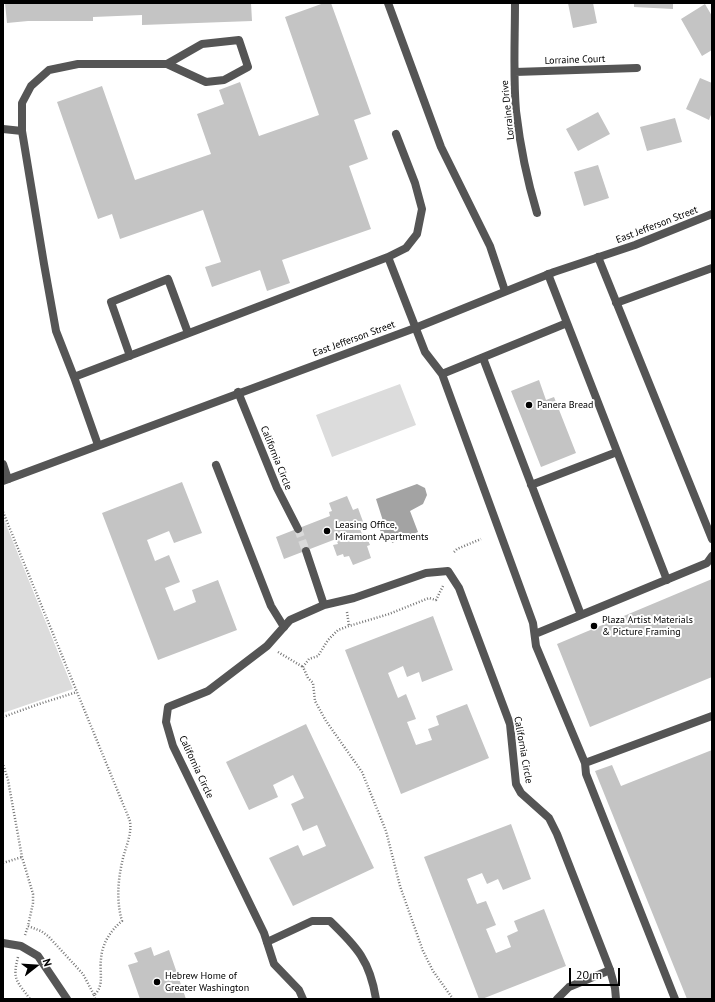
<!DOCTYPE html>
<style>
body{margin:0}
#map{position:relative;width:715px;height:1002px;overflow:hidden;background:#fff;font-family:"PT Sans",sans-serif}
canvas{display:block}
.frame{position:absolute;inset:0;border:4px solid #000;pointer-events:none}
.north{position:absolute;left:16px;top:946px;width:40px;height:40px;-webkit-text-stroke:3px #fff;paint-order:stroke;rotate:73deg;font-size:11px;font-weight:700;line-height:16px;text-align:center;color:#000}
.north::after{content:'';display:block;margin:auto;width:14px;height:18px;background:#000;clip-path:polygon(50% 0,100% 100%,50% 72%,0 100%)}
.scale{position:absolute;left:569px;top:968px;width:51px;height:18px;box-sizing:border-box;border:2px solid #000;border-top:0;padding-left:5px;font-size:12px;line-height:14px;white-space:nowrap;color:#000;-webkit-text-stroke:3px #fff;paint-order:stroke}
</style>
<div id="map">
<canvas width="715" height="1002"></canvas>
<div class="frame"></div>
<div class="north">N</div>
<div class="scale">20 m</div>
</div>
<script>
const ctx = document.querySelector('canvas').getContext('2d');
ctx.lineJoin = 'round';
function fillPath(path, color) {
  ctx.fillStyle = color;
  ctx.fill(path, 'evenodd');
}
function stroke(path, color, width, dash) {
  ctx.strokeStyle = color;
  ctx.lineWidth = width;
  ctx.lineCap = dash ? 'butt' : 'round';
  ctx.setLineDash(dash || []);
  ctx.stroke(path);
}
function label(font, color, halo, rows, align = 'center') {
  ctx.font = font + ' "PT Sans",sans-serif';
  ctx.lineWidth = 4;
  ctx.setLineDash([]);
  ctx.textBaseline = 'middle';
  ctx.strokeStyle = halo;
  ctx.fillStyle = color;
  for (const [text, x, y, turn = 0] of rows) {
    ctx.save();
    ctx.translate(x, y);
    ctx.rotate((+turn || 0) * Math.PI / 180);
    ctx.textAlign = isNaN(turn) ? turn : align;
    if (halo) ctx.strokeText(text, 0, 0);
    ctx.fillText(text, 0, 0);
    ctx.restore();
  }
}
fillPath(new Path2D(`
 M400,384L416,425L332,457L316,415Z
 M3,517L73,689L3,713Z`), '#dcdcdc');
fillPath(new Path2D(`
 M417,484L425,488L427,495L423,504L410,511L418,532L392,543L391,537L383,536L380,530L384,524L376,499Z`), '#a3a3a3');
fillPath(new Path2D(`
 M5,3H251L252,21L142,25V15L93,17V21H28L7,23Z
 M324,3H331L371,114L354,120L368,159L349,166L371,229L282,260L290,283L267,291L260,270L212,287L205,267L221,262L203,210L120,239L112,214L98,219L57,102L102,86L135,180L211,154L197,114L224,104L219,90L240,82L259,136L319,115L285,17Z
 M568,3H593L597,23L573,28Z
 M634,3H673V9L634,7Z
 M705,4L712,16V50L702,56L681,19Z
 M700,78L712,83V112L709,120L686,109Z
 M598,112L610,134L578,151L566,129Z
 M675,118L682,142L647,151L640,127Z
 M598,165L609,198L584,206L574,172Z
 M539,380L546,400L554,397L576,453L541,467L511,391Z
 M182,482L202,533L174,543L169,531L147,540L155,561L169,555L180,582L165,588L174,611L196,602L192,590L218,580L237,630L158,660L102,513Z
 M347,496L353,510L358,508L365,527L360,529L362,534L365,533L370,545L367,546L371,558L353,565L349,556L344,557L343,554L337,556L333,545L338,544L336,539L284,559L276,537L330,516L329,512L332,511L329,503Z
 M712,579V677L590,727L557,644Z
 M433,616L453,670L422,682L419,672L407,677L403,666L388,673L398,698L406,694L416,719L407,722L416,745L432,740L428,729L439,725L436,716L467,704L489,758L401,794L345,650Z
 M306,724L374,868L293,906L269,858L298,845L303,856L326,846L317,825L303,831L291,804L304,798L293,775L273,785L278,797L249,810L226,762Z
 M712,750V999H687L595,771L612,765L621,786Z
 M511,824L531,879L503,890L498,879L487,884L482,873L467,879L477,904L486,901L496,925L486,929L496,953L511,947L507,936L518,931L514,921L544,909L566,966L482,999H479L424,857Z
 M151,947L154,956L169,950L186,999H140L128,965L138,962L134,953Z`), '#c4c4c4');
stroke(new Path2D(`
 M298,529L306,551`), '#d9d9d9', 8, [8, 4]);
stroke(new Path2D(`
 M3,512L130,821C132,834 126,846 123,858C118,879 116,900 122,921C110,931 102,944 101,959C99,971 105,986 94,995L83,974L48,936L41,931L28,926L33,903V894L22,857L8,780L3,764
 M454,552L457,549L481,539
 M443,586L436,600L429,598L389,614L349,626L338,630L328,640L318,656L309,659L303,667L308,678L313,683L315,701L326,721L362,772L386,831L400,886L423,951L433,971L453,999
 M347,612L349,626
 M278,652L303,667
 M3,717L39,704L77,692
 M3,863L22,857
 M25,935L28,926
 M18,957C12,980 17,981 30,999
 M94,995L95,999`), '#777', 2.5, [1, 2]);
stroke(new Path2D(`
 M388,3L441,147L490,246L505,291
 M3,129L22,131
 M396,134L415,183L422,209L417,234L406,248L388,257L425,352L442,374L533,623L536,646L585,763L586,774L675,999
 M598,257L712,539
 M548,274L667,580
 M616,303L712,268
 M130,356L111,302L168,279L188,333
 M483,358L581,615
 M442,374L567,323
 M74,377L56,331L44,264L22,131V103L31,86L49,70L78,64H167L206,82L224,80L248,67L239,40L202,44L167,64
 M98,445L74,377L388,257
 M3,464L8,479
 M216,465L271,606L284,627
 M531,485L617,452
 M535,634L707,563L712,556
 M585,763L712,716
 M267,942L312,921H330C357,947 370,961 376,999
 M3,943L21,946L38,956L67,999
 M557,999L569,987L610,970`), '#555', 8);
stroke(new Path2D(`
 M515,3C515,39 513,75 516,111C520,145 527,180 537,213
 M515,72L637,68
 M238,392L277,488L298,529
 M306,551L324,605
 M303,999L299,990L274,964L264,933L173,746L166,722L168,707L208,691L267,646L290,620L324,605L354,598L426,573L448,571L459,588L510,724L516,784L521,793L549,818L557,834L610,970L615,988L616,999`), '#555', 8);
stroke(new Path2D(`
 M3,481L415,328L554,272L635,245L712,214`), '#555', 8);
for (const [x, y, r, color] of [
 [529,405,4,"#000"],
 [327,531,4,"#000"],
 [594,626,4,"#000"],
 [157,982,4,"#000"]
]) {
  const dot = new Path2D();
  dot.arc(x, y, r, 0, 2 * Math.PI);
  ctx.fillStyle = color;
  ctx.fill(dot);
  stroke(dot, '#fff', 1.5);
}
label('10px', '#000', '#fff', [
 ["Lorraine Court",575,60,-2],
 ["Lorraine Drive",508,110,-96],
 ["East Jefferson Street",657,225,-21],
 ["East Jefferson Street",354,339,-20],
 ["California Circle",276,458,68],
 ["California Circle",523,750,80],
 ["California Circle",196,767,65]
]);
label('10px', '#000', '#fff', [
 ["Panera Bread",537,405],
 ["Leasing Office,",335,525],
 ["Miramont Apartments",335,537],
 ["Plaza Artist Materials",602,620],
 ["& Picture Framing",602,632],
 ["Hebrew Home of",165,976],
 ["Greater Washington",165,988]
], 'left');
</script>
